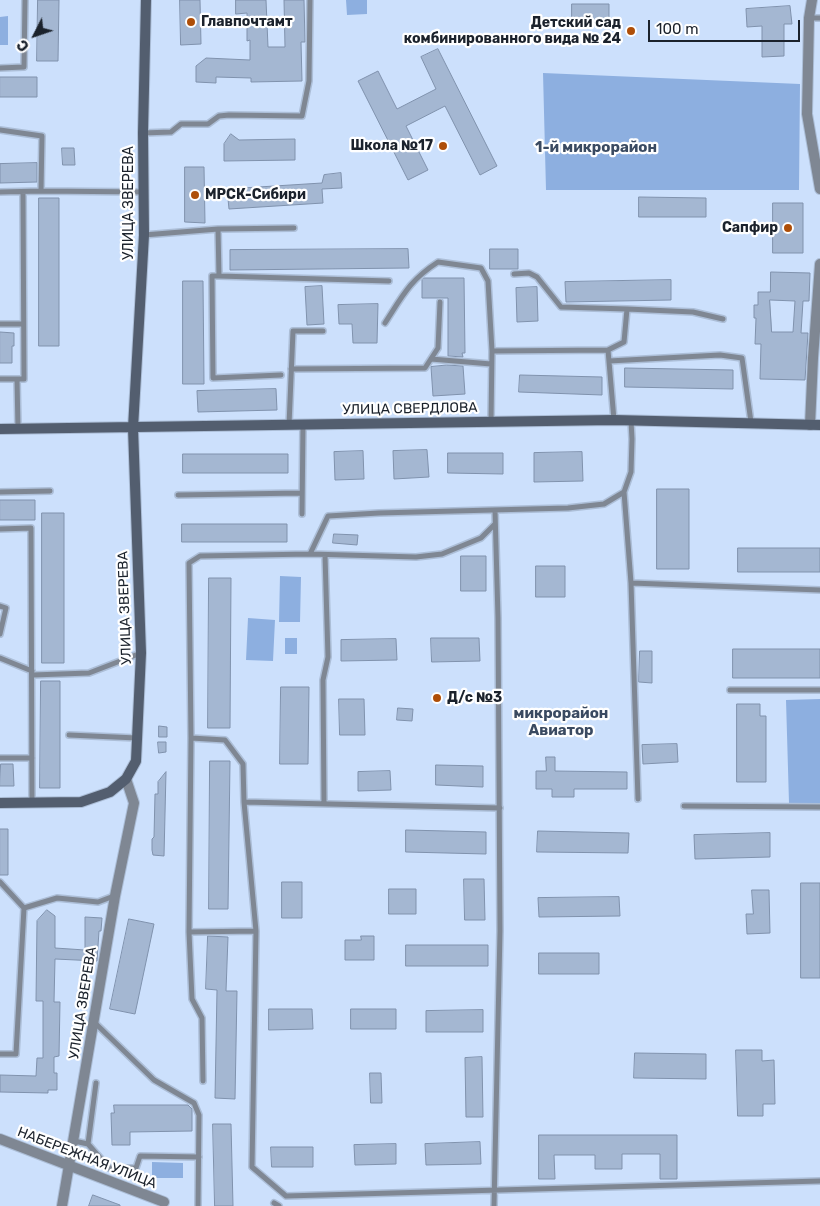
<!DOCTYPE html>
<meta charset="utf-8">
<style>
body{margin:0}
#map{position:relative;width:820px;height:1206px;overflow:hidden;background:#cce0fc;font-family:Rubik,sans-serif}
canvas{display:block}
.north{position:absolute;left:10px;top:10px;width:50px;height:50px;-webkit-text-stroke:4px #fff;paint-order:stroke;rotate:229deg;font-size:14px;font-weight:700;line-height:20px;text-align:center;color:#1b222c}
.north::after{content:'';display:block;margin:auto;width:18px;height:22px;background:#1b222c;clip-path:polygon(50% 0,100% 100%,50% 72%,0 100%)}
.scale{position:absolute;left:648px;top:20px;width:152px;height:22px;box-sizing:border-box;border:2px solid #1b222c;border-top:0;padding-left:6px;font-size:15px;line-height:18px;white-space:nowrap;color:#1b222c;-webkit-text-stroke:4px #fff;paint-order:stroke}
</style>
<div id="map">
<canvas width="820" height="1206"></canvas>
<div class="north">С</div>
<div class="scale">100 m</div>
</div>
<script>
const ctx = document.querySelector('canvas').getContext('2d');
ctx.lineJoin = 'round';
function fillPath(path, color) {
  ctx.fillStyle = color;
  ctx.fill(path, 'evenodd');
}
function stroke(path, color, width, dash) {
  ctx.strokeStyle = color;
  ctx.lineWidth = width;
  ctx.lineCap = dash ? 'butt' : 'round';
  ctx.setLineDash(dash || []);
  ctx.stroke(path);
}
function label(font, color, halo, rows, align = 'center') {
  ctx.font = font + ' Rubik,sans-serif';
  ctx.lineWidth = 4.5;
  ctx.setLineDash([]);
  ctx.textBaseline = 'middle';
  ctx.strokeStyle = halo;
  ctx.fillStyle = color;
  for (const [text, x, y, turn = 0] of rows) {
    ctx.save();
    ctx.translate(x, y);
    ctx.rotate((+turn || 0) * Math.PI / 180);
    ctx.textAlign = isNaN(turn) ? turn : align;
    if (halo) ctx.strokeText(text, 0, 0);
    ctx.fillText(text, 0, 0);
    ctx.restore();
  }
}
fillPath(new Path2D(`
 M346,0H367V14L347,15Z
 M8,16V45H0V17Z
 M543,73L800,84L799,190H546Z
 M280,576L301,577L300,622H279Z
 M248,618L275,620L273,661L246,660Z
 M285,638H297V654H285Z
 M820,699V803H789L786,700Z
 M152,1162L183,1163V1178H152Z`), '#8dafe0');
const building = new Path2D(`
 M38,0H59L58,61H37Z
 M180,0H200L201,44L181,45Z
 M236,0H266L268,47H285L284,0H304L305,42H301L302,81L251,82V78L216,77V83L196,82V66L206,58L250,60V40L247,41V13L236,14Z
 M572,4H609V25H572Z
 M790,6L792,24H784V56L762,57V26L747,27L746,9Z
 M438,49L497,166L480,175L445,106L406,126L428,170L408,180L358,81L378,71L397,109L436,89L421,57Z
 M0,77H37V97H0Z
 M231,134L239,140L295,139V160L224,161V144Z
 M62,148H74L75,165H63Z
 M37,163V182L0,183V164Z
 M185,167H204L205,223L185,222Z
 M341,173L342,188L322,189L323,203L229,209L227,189L322,183L324,175Z
 M639,197L706,198V217H639Z
 M39,198H59V346H39Z
 M773,203H803V253H773Z
 M408,249L409,268L230,270V250Z
 M490,249H518V269H490Z
 M771,272L810,273L809,301H803L801,333H808L805,380L760,379L761,344H755L756,318H754V305H758V292H770ZM770,300L795,301L793,332H772Z
 M424,278H464L465,353H462L463,357L448,356V298H422V280Z
 M671,280V300L566,302L565,282Z
 M183,281H203L204,384H183Z
 M322,286L324,324L307,325L305,287Z
 M537,287L538,321L517,322L516,288Z
 M378,304L377,343H353L352,324H339L338,305Z
 M0,332L14,333V346H12V363H0Z
 M447,365L463,366L465,394L433,396L431,367Z
 M625,368L733,370V389L625,387Z
 M520,375L602,377V395L519,392Z
 M276,389L277,410L198,412L197,391Z
 M427,450L429,477L394,479L393,451Z
 M363,451L364,479L335,480L334,452Z
 M582,452L583,481L534,482V453Z
 M448,453H503V474L448,473Z
 M183,454H288V473H183Z
 M657,489H689V569H657Z
 M0,500H35V520H0Z
 M42,513H64V663H42Z
 M182,524H287V542H182Z
 M334,534L358,535L357,545L333,543Z
 M738,548H820V572H738Z
 M461,556H486V591H461Z
 M536,566H565V597H536Z
 M209,578H231L230,728H208Z
 M431,638H479L480,661L432,662Z
 M396,639L397,660L341,661V640Z
 M733,649H820V678H733Z
 M640,651H652V683L639,682Z
 M41,681H60V788H40Z
 M281,687H309L308,764H280Z
 M339,699H364L365,735H340Z
 M737,704H760V716H766V782H737Z
 M398,708L413,709L412,721L397,720Z
 M159,726L167,727V737H159Z
 M158,742H166V752L159,753Z
 M677,744L678,762L643,764L642,745Z
 M546,757H555V771L627,772V789H574V797H552V789H536V771H546Z
 M210,761H230L228,909H209Z
 M1,764H13L14,786H0Z
 M436,765L483,766V787L436,785Z
 M390,771L391,790L358,791V772Z
 M166,772L164,856L153,855L152,850V839L154,837L155,794H158V782Z
 M0,829H8V875H0Z
 M406,830L486,832V854L406,852Z
 M538,831L629,833L628,853L537,852Z
 M770,833V857L695,859L694,835Z
 M464,879H484L485,920H465Z
 M282,882H302V918H282Z
 M801,883H820V978H801Z
 M389,889H416V914H389Z
 M752,890H769L770,933L747,934L746,914H753Z
 M619,897L620,916L539,917L538,898Z
 M47,910L55,916V948L85,950V917L102,918L101,931H99L97,961L55,959L54,1002H60L59,1056L54,1057V1073H57V1090H48V1093L0,1092V1075L36,1076L37,1058H43V1001H36L37,921Z
 M129,919L154,924L135,1014L110,1009Z
 M208,936L228,937L226,991H237L235,1099L215,1098L217,990L206,989Z
 M361,936H374V960H345V940H361Z
 M406,945H488V966H406Z
 M539,953H599V974H539Z
 M269,1009H312L313,1029L269,1030Z
 M351,1009H396V1029H351Z
 M483,1010V1032H426V1011Z
 M736,1050H762V1061L774,1060L775,1104H763V1116H738Z
 M635,1053L706,1054V1079L634,1078Z
 M482,1057L483,1117H466L465,1058Z
 M370,1073H381L382,1103H371Z
 M114,1105H188L192,1109V1131L130,1132V1145H112L111,1113H114Z
 M213,1124H231L233,1206H215Z
 M539,1135H677V1179H660V1154H622V1169H595V1155H554L555,1179H539Z
 M480,1142L481,1164L426,1165L425,1144Z
 M396,1144V1164L355,1165L354,1145Z
 M271,1147H313V1167H272Z
 M93,1195L120,1205V1206H89Z`);
fillPath(building, '#a4b7d2');
stroke(building, '#8092ad', 1);
const service = new Path2D(`
 M810,18H820
 M0,68L24,67L25,0
 M0,130L42,136L41,191
 M143,133L171,132L181,124H208L219,116L229,115L302,116L309,81L310,0
 M0,192L41,191L144,192
 M218,229L294,228
 M144,235L218,229L219,276L389,281
 M514,274L529,273L537,277L561,307L627,309L624,342L608,350
 M219,276H212L213,378L281,375
 M627,309L693,312L723,319
 M385,323C403,295 410,280 438,262L481,268L488,281L492,351
 M0,324H23
 M431,359L491,364
 M609,361L720,355L742,358L751,422
 M291,369L425,368L438,348L440,302
 M0,379H17
 M491,421L492,351L608,350L614,420
 M289,425L293,331H323
 M18,429L17,379H24L23,192
 M0,492L50,491
 M624,492L631,583L820,590
 M178,495L301,493
 M302,514L303,426
 M0,529L31,528L32,802
 M310,554L416,557L442,554L481,538L495,524
 M631,583L638,799
 M0,606L6,608L0,634
 M0,658L32,671
 M33,675L89,673L141,653
 M730,690H820
 M69,735L137,738
 M191,738L225,740L243,764L244,802L256,931
 M0,758H32
 M244,802L500,808
 M324,804L323,680L328,657L325,555
 M684,806L820,807
 M0,882L24,908
 M189,932L256,931L252,1167L286,1196L820,1181
 M94,1022L154,1080L194,1103L199,1115L198,1206
 M0,1054H16L24,908L57,898L98,902L114,896
 M203,1081L202,1018L192,999L189,932L191,738L189,563L200,556L310,554L328,516L379,513L568,508L604,504L624,492L631,472L632,439L631,421
 M74,1141L88,1144L109,1168H136L140,1156L199,1157
 M88,1144L96,1083
 M274,1203L279,1206
 M494,1206L500,931L498,618L495,510`);
const minor = new Path2D(`
 M812,0L809,18L807,114L820,189
 M810,425L813,358L820,264
 M0,1139L164,1202
 M62,1206L115,896L134,803L126,779`);
const secondary = new Path2D(`
 M0,429L614,420L820,425
 M0,803L81,802L110,792L126,779L136,761L141,653L133,428L144,235L143,133L146,0`);
stroke(service, '#acbed7', 8);
stroke(minor, '#acbed7', 12);
stroke(secondary, '#acbed7', 12);
stroke(service, '#7f8793', 5);
stroke(minor, '#7f8793', 10);
stroke(secondary, '#535e6f', 10);
for (const [x, y, r, color] of [
 [191,22,5,"#ae4e08"],
 [631,31,5,"#ae4e08"],
 [443,146,5,"#ae4e08"],
 [195,195,5,"#ae4e08"],
 [788,228,5,"#ae4e08"],
 [437,698,5,"#ae4e08"]
]) {
  const dot = new Path2D();
  dot.arc(x, y, r, 0, 2 * Math.PI);
  ctx.fillStyle = color;
  ctx.fill(dot);
  stroke(dot, '#fff', 2);
}
label('bold 14px', '#1b222c', '#fff', [
 ["Главпочтамт",201,22],
 ["Детский сад",621,23,"right"],
 ["комбинированного вида № 24",621,39,"right"],
 ["Школа №17",433,146,"right"],
 ["МРСК-Сибири",205,195],
 ["Сапфир",778,228,"right"],
 ["Д/с №3",447,698]
], 'left');
label('14px', '#1b222c', '#fff', [
 ["УЛИЦА ЗВЕРЕВА",129,203,-90],
 ["УЛИЦА СВЕРДЛОВА",410,409,-1],
 ["УЛИЦА ЗВЕРЕВА",125,608,-92],
 ["УЛИЦА ЗВЕРЕВА",83,1003,-81],
 ["НАБЕРЕЖНАЯ УЛИЦА",87,1158,21]
]);
label('bold 15px', '#3a4a61', '#fff', [
 ["1-й микрорайон",596,148],
 ["микрорайон",561,714],
 ["Авиатор",561,731]
]);
</script>
